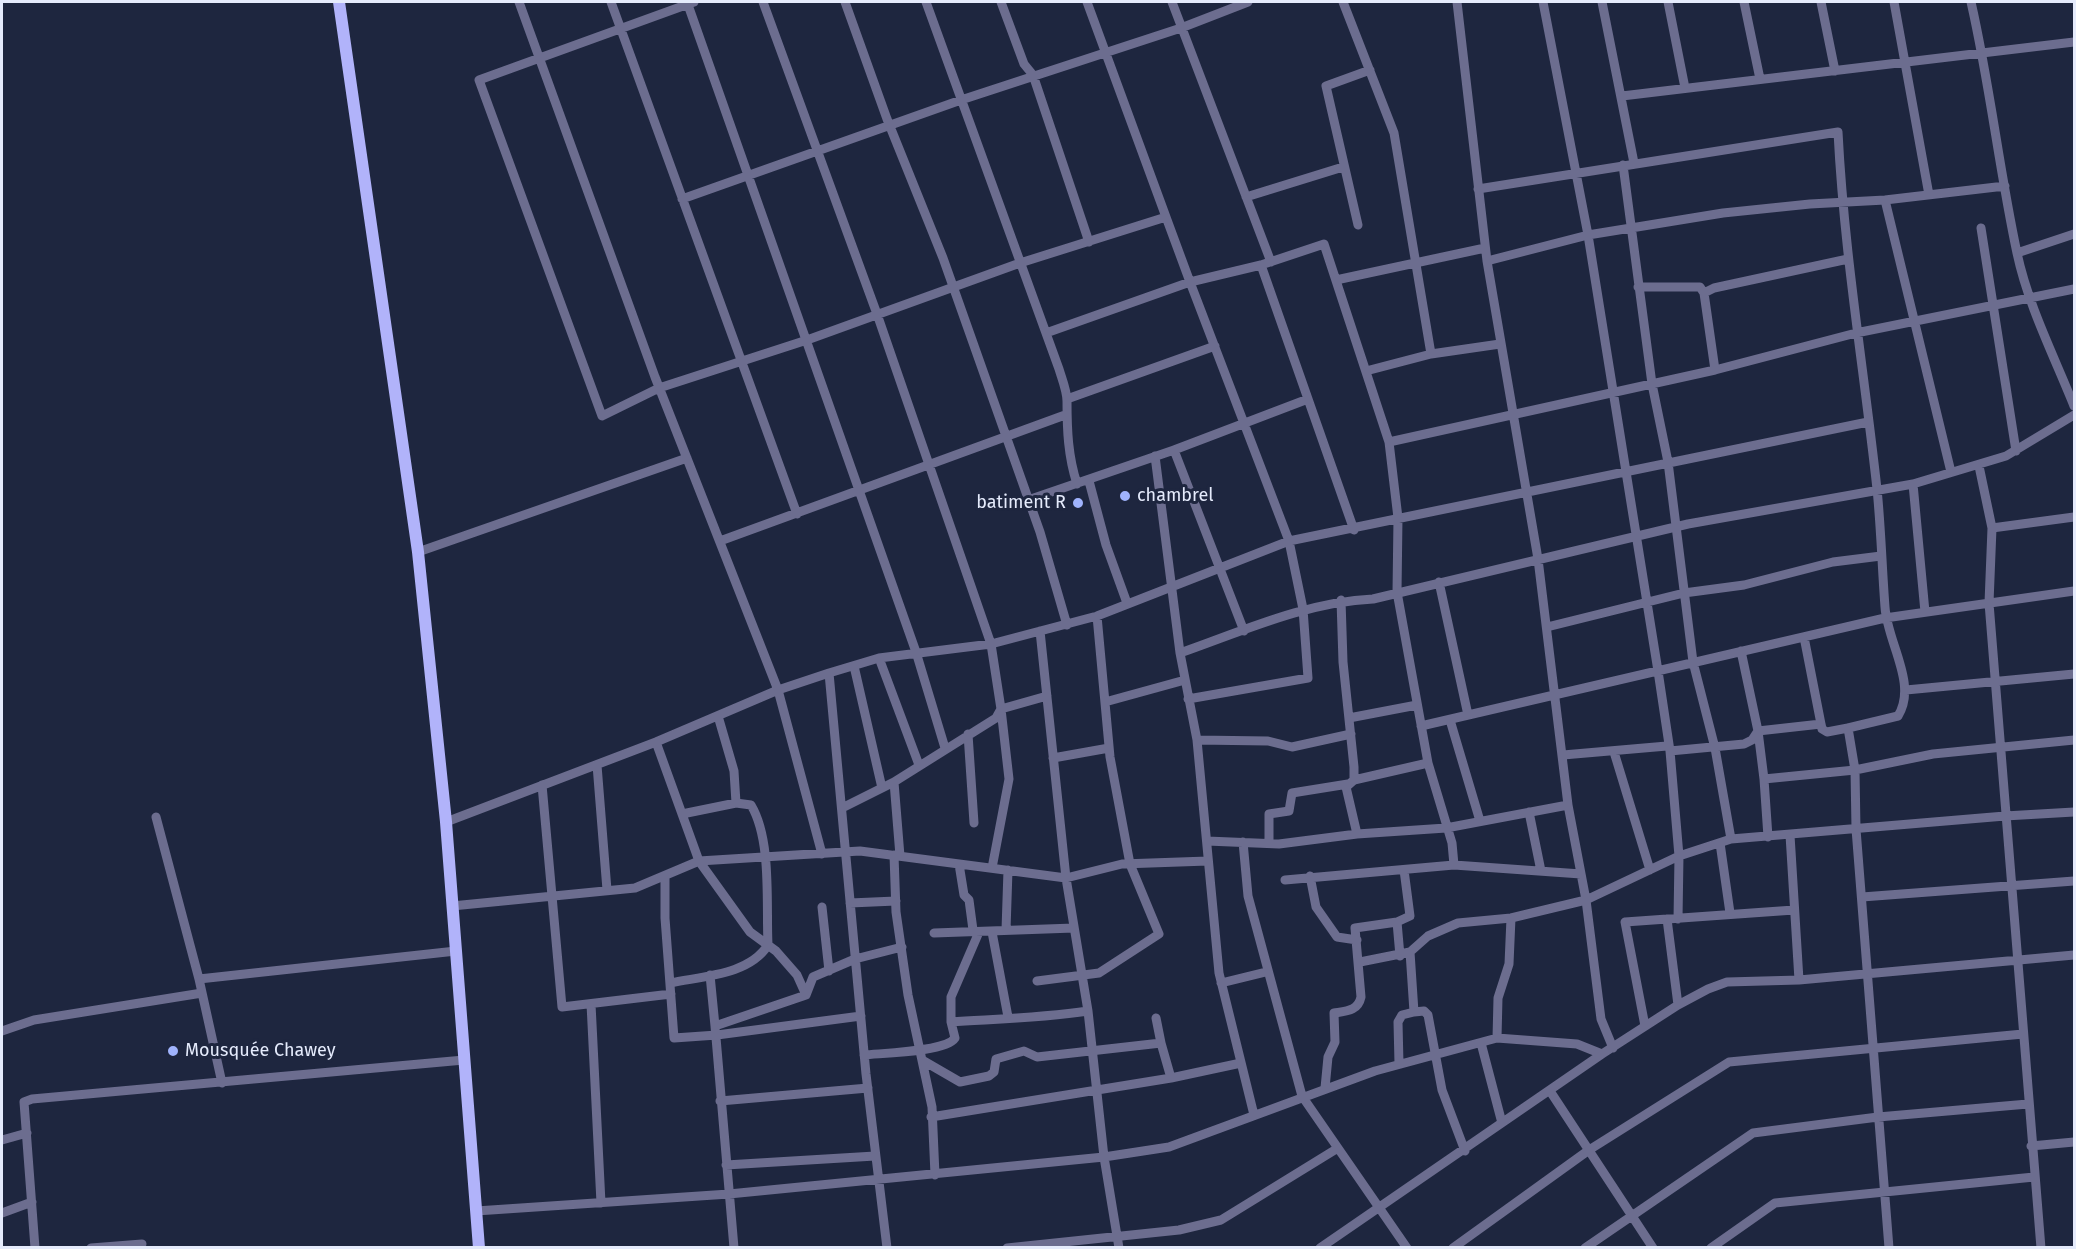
<!DOCTYPE html>
<meta charset="utf-8">
<style>
body{margin:0}
#map{position:relative;width:2076px;height:1249px;overflow:hidden;background:#1e263f;font-family:"Fira Sans",sans-serif}
canvas{display:block}
.frame{position:absolute;inset:0;border:3px solid #e5ebfc;pointer-events:none}
</style>
<div id="map">
<canvas width="2076" height="1249"></canvas>
<div class="frame"></div>
</div>
<script>
const ctx = document.querySelector('canvas').getContext('2d');
ctx.lineJoin = 'round';
function stroke(path, color, width, dash) {
  ctx.strokeStyle = color;
  ctx.lineWidth = width;
  ctx.lineCap = dash ? 'butt' : 'round';
  ctx.setLineDash(dash || []);
  ctx.stroke(path);
}
function label(font, color, halo, rows, align = 'center') {
  ctx.font = font + ' "Fira Sans",sans-serif';
  ctx.lineWidth = 6;
  ctx.setLineDash([]);
  ctx.textBaseline = 'middle';
  ctx.strokeStyle = halo;
  ctx.fillStyle = color;
  for (const [text, x, y, turn = 0] of rows) {
    ctx.save();
    ctx.translate(x, y);
    ctx.rotate((+turn || 0) * Math.PI / 180);
    ctx.textAlign = isNaN(turn) ? turn : align;
    if (halo) ctx.strokeText(text, 0, 0);
    ctx.fillText(text, 0, 0);
    ctx.restore();
  }
}
stroke(new Path2D(`
 M519,2L655,377L778,690L822,854
 M611,2L797,514
 M687,2L916,652L945,748
 M694,2L479,80L602,416L659,388L807,340L1020,263L1166,217L1190,282L1046,333
 M763,2L877,314L991,644L1001,709L996,718L894,782L842,808
 M845,2L887,119L943,258L1040,532L1067,625
 M926,2L1059,369C1062,379 1067,391 1067,401C1067,430 1068,456 1077,484
 M1001,2L1024,64L1033,75L1089,242
 M1087,2L1166,217
 M1172,2L1271,262
 M1343,2L1394,133L1431,354
 M1457,2L1487,261L1538,559L1568,805L1586,900L1601,1019L1613,1048
 M1543,2L1588,235L1658,671L1670,751L1679,856L1678,919
 M1602,2L1634,163
 M1668,2L1685,88
 M1744,2L1760,79
 M1821,2L1835,71
 M1894,2L1929,195
 M1971,2C1990,85 1999,169 2017,253C2028,305 2054,356 2074,406
 M1622,96L2074,42
 M1623,165L1652,384L1668,462L1693,662L1715,748L1731,839
 M1478,189L1838,132C1844,252 1864,370 1877,489C1881,528 1882,568 1885,607C1887,642 1918,684 1898,716L1848,728L1855,770L1856,829L1889,1248
 M1246,197L1343,167
 M682,199L961,100L1181,28L1248,2
 M1885,200L1951,472
 M1358,225L1326,86L1370,70
 M1981,228L2016,451
 M2017,253L2074,234
 M1487,261L1588,235L1723,213L1810,204L1885,200L2005,186
 M1261,265L1354,530
 M1336,280L1485,248
 M1638,287H1700L1704,293L1714,288L1848,259
 M1704,293L1715,370
 M1366,371L1431,354L1500,344
 M1067,399L1215,346
 M1389,442L1715,370L1856,333L2074,289
 M1155,456L1180,653L1197,740L1219,973L1254,1115
 M1979,466L1992,528L1989,603L2041,1248
 M1089,481L1106,545L1127,603
 M1913,484L1925,612
 M1028,500L1174,450
 M1992,528L2074,517
 M720,541L1065,415
 M418,552L687,458
 M1439,582L1468,715
 M1547,627L1684,593L1744,585L1833,562L1881,556
 M1040,631L1066,878L1088,1011L1104,1157L1119,1248
 M1244,631L1174,450L1308,399
 M1741,651L1758,731L1764,779L1855,770L1933,754L2074,740
 M1180,653C1243,631 1306,602 1373,599L1688,524L1913,484L2006,456L2074,415
 M879,658L919,765
 M854,666L882,788
 M829,673L866,1074L887,1248
 M1906,690L2074,674
 M1188,699L1308,678L1303,609L1289,541L1190,282L1261,265L1324,244L1389,442L1398,518L1397,592L1428,763L1452,843L1454,865
 M1105,702L1185,680
 M718,716L734,771L736,803
 M1349,718L1417,705
 M1450,720L1480,821
 M1821,724L1822,729L1827,732L1848,728
 M1421,726L1885,618L2074,591
 M968,734L974,823
 M1197,740L1268,741L1292,747L1351,734
 M656,742L699,861L750,932L776,951L797,975L806,995
 M1670,751L1744,744L1752,740L1758,731L1821,724L1804,637
 M1614,752L1650,870
 M1563,755L1667,746
 M1053,758L1109,748
 M597,765L607,890
 M1764,779L1768,837
 M1354,780L1428,763
 M894,782L900,856
 M542,785L562,1007L671,994
 M1529,812L1541,871
 M156,817L199,979L222,1083
 M446,822L656,742L778,690L829,673L879,658L991,644L1097,616L1289,541L1868,422
 M1357,834L1446,828L1568,805
 M1790,835L1799,980
 M1207,841L1279,844L1357,834L1346,787L1354,780V767L1343,662L1341,600
 M1243,842L1248,896L1302,1096L1407,1248
 M1269,843V814L1289,811L1292,793L1348,784
 M1720,843L1730,913
 M894,855L896,912L908,995L932,1107L935,1175
 M959,864L964,895L969,900L973,930
 M992,868L1009,779L1001,709L1047,696
 M665,876V918L674,1038L717,1035L861,1016
 M1310,876L1316,907L1337,937L1357,940
 M1285,880L1454,865L1581,874
 M1862,897L2074,881
 M850,903L896,901
 M452,906L635,888L699,861L860,851L1066,878L1122,864L1208,861
 M822,907L829,971
 M1667,919L1678,1005
 M1006,930L1008,870
 M979,932L951,997V1022C997,1019 1042,1018 1088,1011
 M992,932L1008,1017
 M934,933L1074,928
 M1400,956L1397,922L1410,916L1404,870
 M1360,962L1410,952L1428,936L1458,923L1511,918L1586,900L1679,856L1731,839L2005,816L2074,812
 M710,975L715,1026
 M199,979L456,951
 M1037,981L1099,973L1159,934L1130,864L1110,757L1097,616
 M670,983C703,976 749,975 768,945C766,904 772,840 751,805L736,803L682,814
 M1221,983L1266,972
 M591,1004L601,1203
 M1414,1012L1424,1011L1428,1015L1442,1090L1465,1151
 M1156,1018L1161,1043
 M1645,1026L1625,922L1794,910
 M2,1031L34,1020L202,993
 M1497,1038L1498,998L1509,964L1511,918
 M1481,1043L1502,1123
 M864,1055C883,1053 946,1052 955,1038L951,1022
 M922,1060L960,1082L989,1076L994,1072L996,1059L1024,1051L1037,1057L1161,1043L1171,1078
 M1399,1064L1398,1022L1402,1015L1414,1012L1410,952
 M1325,1088L1328,1057L1335,1042L1334,1013C1347,1011 1358,1011 1361,997L1355,928L1397,922
 M1550,1091L1653,1248
 M720,1101L868,1088
 M931,1117L1171,1078L1241,1063
 M2,1140L27,1133
 M2031,1146L2074,1142
 M726,1165L875,1156
 M476,1211L729,1194L1104,1157L1169,1147L1375,1071L1497,1038L1577,1044L1602,1054
 M2,1213L32,1202
 M35,1248L24,1102L32,1099L464,1060
 M91,1248L142,1244
 M734,1248L715,1026L806,995L813,977L855,959L902,947
 M1007,1248L1179,1230L1221,1220L1338,1148
 M1320,1248L1602,1054L1678,1005L1708,989L1727,982L1799,980L2074,955
 M1453,1248L1589,1150L1729,1062L2023,1034
 M1585,1248L1753,1133L1878,1117L2028,1104
 M1711,1248L1775,1203L2034,1177`), '#6c6d8f', 9);
stroke(new Path2D(`
 M339,2L418,552L446,822L479,1248`), '#b1b3fa', 12);
for (const [x, y, r, color] of [
 [1125,496,6,"#a0b3fd"],
 [1078,503,6,"#a0b3fd"],
 [173,1051,6,"#a0b3fd"]
]) {
  const dot = new Path2D();
  dot.arc(x, y, r, 0, 2 * Math.PI);
  ctx.fillStyle = color;
  ctx.fill(dot);
  stroke(dot, '#1e263f', 2);
}
label('18px', '#e5ebfc', '#1e263f', [
 ["chambrel",1137,496],
 ["batiment R",1066,503,"right"],
 ["Mousquée Chawey",185,1051]
], 'left');
</script>
